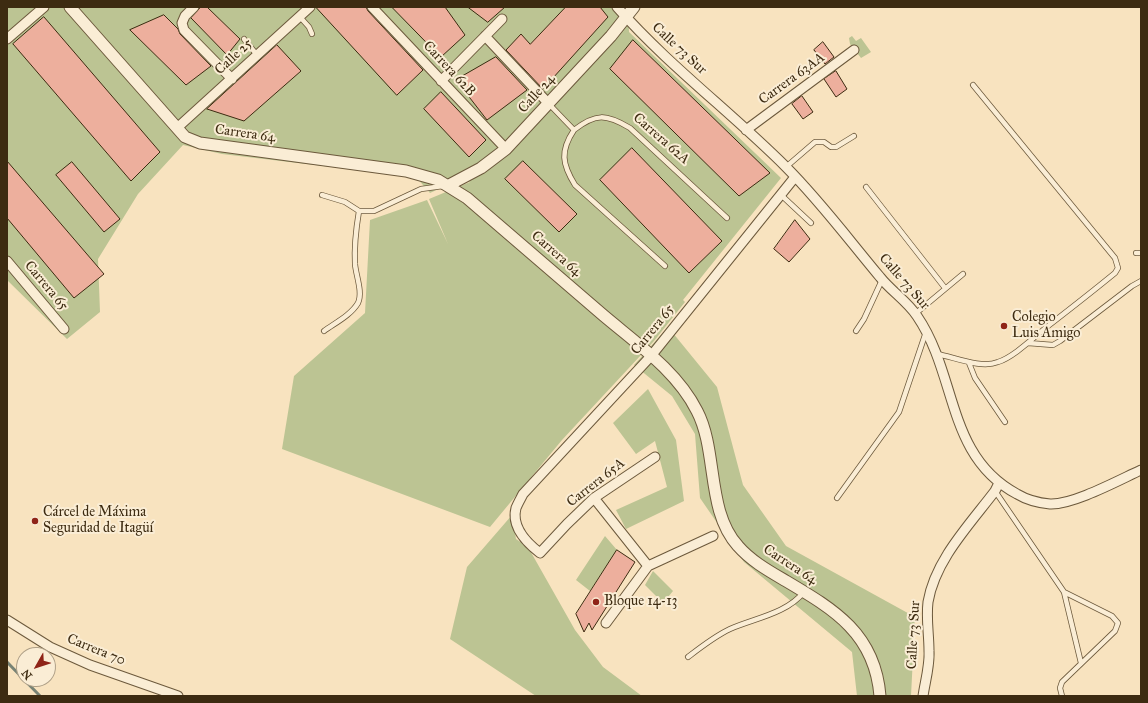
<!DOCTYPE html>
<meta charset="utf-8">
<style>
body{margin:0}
#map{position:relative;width:1148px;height:703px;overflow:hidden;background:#f8e3bf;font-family:"IM FELL Great Primer",serif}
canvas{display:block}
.frame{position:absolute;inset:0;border:8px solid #3d2b11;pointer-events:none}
.north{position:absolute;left:16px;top:647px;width:40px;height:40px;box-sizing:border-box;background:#faedd5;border:1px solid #ae9f87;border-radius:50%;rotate:231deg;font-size:11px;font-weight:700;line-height:16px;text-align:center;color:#3d2b11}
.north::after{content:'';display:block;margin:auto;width:14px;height:18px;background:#8f2418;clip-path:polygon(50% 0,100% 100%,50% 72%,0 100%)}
</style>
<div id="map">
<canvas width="1148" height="703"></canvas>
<div class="frame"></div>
<div class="north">N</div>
</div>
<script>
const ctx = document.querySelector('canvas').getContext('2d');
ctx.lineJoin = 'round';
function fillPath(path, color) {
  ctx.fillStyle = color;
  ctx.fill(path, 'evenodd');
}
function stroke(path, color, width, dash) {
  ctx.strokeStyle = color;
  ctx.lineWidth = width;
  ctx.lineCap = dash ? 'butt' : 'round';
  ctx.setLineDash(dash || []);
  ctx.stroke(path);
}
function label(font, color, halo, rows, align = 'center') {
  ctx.font = font + ' "IM FELL Great Primer",serif';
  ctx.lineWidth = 4;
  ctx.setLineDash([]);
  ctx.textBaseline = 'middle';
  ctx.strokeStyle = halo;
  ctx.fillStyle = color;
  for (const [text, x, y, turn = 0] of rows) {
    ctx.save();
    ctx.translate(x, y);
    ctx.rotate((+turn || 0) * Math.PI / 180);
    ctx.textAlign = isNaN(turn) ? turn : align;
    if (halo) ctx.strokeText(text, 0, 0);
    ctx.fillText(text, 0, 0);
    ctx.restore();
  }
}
fillPath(new Path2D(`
 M7,7H628L629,32L781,178L683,300L685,302L654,341L562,440L490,527L282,449L294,376L365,313L370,220L427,200L448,244L429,199L470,182L464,177L430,193L416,177L222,154L183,145L138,194L98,259L100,312L67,339L7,280Z
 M852,36L856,41L861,38L871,52L861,58L850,44L849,38Z
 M668,327L717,387L743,485L786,546L915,617L911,696H857L852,652L744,562L700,498L695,434L672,396L634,365Z
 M648,389L676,440L684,501L626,529L616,510L667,487L655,441L636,454L613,423Z
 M512,515L516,539L528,547L575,630L603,667L642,696H536L450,639L467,567Z
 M605,536L617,550L590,591L576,580Z
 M653,571L673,591L663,603L645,585Z`), '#bcc493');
stroke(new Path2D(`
 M7,662L40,696`), '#788375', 3);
const building = new Path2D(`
 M201,7H207L240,39L227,55L191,18Z
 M316,7H366L368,11L423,70L397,95Z
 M392,7H445L465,35L441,57Z
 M468,7H505L488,22Z
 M566,7H600L608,17L543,89L506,50L521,34L530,44Z
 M164,15L178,29L180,34L211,66L186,85L130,30Z
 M44,17L160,152L131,181L13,44Z
 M633,40L770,173L739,196L610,69Z
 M823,42L834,57L825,64L814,50Z
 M277,45L301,71L244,121L207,109Z
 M496,57L527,90L487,120L456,80Z
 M836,71L847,89L836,97L824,79Z
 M441,92L486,140L469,157L424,109Z
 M802,96L813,112L803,119L792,104Z
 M632,148L722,241L689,273L600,180Z
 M7,161L104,274L74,298L7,218Z
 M523,161L577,214L559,232L505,179Z
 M72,162L120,219L104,232L56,175Z
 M795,220L810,239L789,262L774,249Z
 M617,550L635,562L592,630L589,623L584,632L576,614Z`);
fillPath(building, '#edaf9d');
stroke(building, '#3d2b11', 1);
const service = new Path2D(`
 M300,17L309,27L312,34
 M244,39L257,55
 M549,104L574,130C596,113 606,114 630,128L727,218
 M574,130C560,151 562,164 575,185L665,266
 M786,167L815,142H824L831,147H836L854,136
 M866,187L945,288
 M780,194L811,223
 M322,195L345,202L359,211H374L421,189L443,186
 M1136,253H1141
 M915,314L963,274
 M324,331C335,323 351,315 358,303C363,292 356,276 355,264C354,246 356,229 359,211
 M856,331L864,319L882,280
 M1028,343L1053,345L1060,341L1132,286L1141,281
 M937,354C954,357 981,369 998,362C1014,357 1034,337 1048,326C1070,309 1093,291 1115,273L1118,268L1115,258L973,85
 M969,363L975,378L1005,422
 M995,491L1064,592L1081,663
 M837,498L899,412L926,332
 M688,657C701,647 715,636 730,629C755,618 786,614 804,592
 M1062,696L1060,688L1062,682L1115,631L1118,623L1112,616L1064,592`);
const minor = new Path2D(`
 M194,7L185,16L182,23L184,30L232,79
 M372,7L506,149
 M617,7C668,65 731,112 786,167C820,201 849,240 880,277C891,291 907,301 917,316C958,376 946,456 1017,494C1027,500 1039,503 1050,504C1073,505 1119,480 1141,470
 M485,36L549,104
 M7,39L44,7
 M441,81L502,19
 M177,128L310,7
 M746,130L854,50
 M7,261L64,329
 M655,457L594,498L567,524L540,553C527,543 511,527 516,508C518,503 521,498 523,494L651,356L795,177
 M594,498L648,566
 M7,620L50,647L90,665L178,696
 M606,623L648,566L713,536
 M923,696C925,682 930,665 929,651C929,634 926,619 928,602C935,560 970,524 995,491L999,483`);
const tertiary = new Path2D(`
 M70,7L185,137L200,143L406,171L438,180L467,198C512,237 558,276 603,315C636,343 677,371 697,411C718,451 706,511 738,546C751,561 769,571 786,581C835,610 875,634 880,696
 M449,185L481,168L506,149L611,36L634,7`);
stroke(service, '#6c593c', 6);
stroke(minor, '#6c593c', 11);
stroke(tertiary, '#6c593c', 13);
stroke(service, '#faedd5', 4.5);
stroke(minor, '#faedd5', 9);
stroke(tertiary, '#faedd5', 11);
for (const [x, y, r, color] of [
 [1004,326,4,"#8f2418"],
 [35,521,4,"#8f2418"],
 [596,602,4,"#8f2418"]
]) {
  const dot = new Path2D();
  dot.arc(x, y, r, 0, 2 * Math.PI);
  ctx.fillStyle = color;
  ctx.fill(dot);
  stroke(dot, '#faedd5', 1.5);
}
label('14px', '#3d2b11', '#faedd5', [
 ["Calle 73 Sur",679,49,43],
 ["Calle 25",234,57,-43],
 ["Carrera 62B",449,69,47],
 ["Carrera 63AA",792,79,-36],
 ["Calle 24",537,94,-47],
 ["Carrera 64",245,134,8],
 ["Carrera 62A",661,139,41],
 ["Carrera 64",556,254,41],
 ["Calle 73 Sur",904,282,49],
 ["Carrera 65",46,286,50],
 ["Carrera 65",653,330,-51],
 ["Carrera 65A",596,483,-38],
 ["Carrera 64",790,565,33],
 ["Calle 73 Sur",914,635,-87],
 ["Carrera 70",96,650,22]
]);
label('14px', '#3d2b11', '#faedd5', [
 ["Colegio",1012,318],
 ["Luis Amigo",1012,334],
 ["Cárcel de Máxima",43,513],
 ["Seguridad de Itagüí",43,529],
 ["Bloque 14-13",604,602]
], 'left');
</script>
